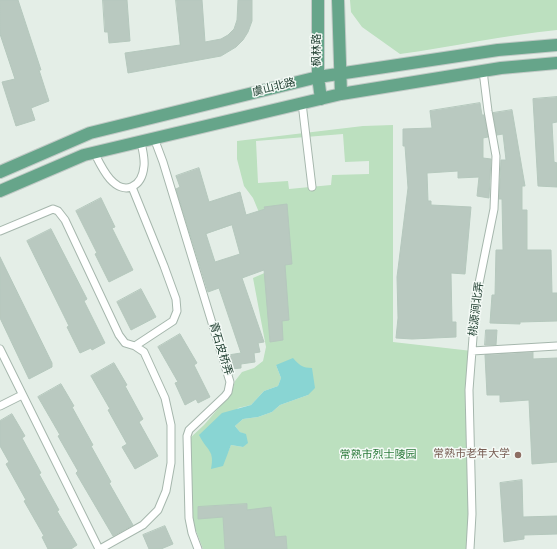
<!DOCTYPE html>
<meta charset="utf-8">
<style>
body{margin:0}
canvas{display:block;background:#e4eee7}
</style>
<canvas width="557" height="549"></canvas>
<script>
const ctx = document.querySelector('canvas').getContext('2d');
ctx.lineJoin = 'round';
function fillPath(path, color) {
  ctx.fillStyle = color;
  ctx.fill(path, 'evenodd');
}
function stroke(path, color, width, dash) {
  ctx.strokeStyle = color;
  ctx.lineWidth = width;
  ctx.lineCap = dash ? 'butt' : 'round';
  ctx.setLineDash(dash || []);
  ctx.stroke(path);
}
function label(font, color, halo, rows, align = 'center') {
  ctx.font = font + ' "Source Sans 3","Noto Sans SC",sans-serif';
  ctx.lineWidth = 3;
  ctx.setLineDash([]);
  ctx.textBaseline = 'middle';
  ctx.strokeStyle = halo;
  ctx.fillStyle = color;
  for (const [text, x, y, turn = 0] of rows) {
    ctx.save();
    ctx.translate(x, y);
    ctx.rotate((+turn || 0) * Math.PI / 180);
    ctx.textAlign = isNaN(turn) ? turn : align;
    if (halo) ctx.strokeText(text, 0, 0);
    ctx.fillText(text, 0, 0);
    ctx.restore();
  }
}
fillPath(new Path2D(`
 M350,0H557V30C504,35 452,47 400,54L362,27L351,12Z
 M393,125V342L472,351L469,549H203L193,523L190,438L204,425L228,397L233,388L235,381L242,372L254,368L263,361L266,347L253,278L269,271L263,222L253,198L244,186L237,159V141L363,126ZM343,134L345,162L369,161V174L332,175L331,185L289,189L288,181L258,183L256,141ZM298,364L304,368L308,395L280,405L272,412L258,417L243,419L235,426L240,432L246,435L243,447L231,445L228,452L213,460L211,450L238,408L251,405L264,391L278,386L281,378L276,365Z`), '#bce0bf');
fillPath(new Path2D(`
 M293,358C299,365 303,368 312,368L315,388L308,395L280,405L272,412L258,417L243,419L235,426L240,432L246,434L248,443L243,447L231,445L223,466L211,469C215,450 207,451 199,435L222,413L251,405L264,391L278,386L281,378L276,365Z`), '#89d5d3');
const building = new Path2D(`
 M0,0H18L41,70H39L49,101L31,108L35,120L16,126L2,82L15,79L0,34Z
 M103,0H127L130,41L109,43L108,32H105Z
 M176,0H202L205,42L221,39L228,35L234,29L237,20L238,0H252V21L248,32L243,40L236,47L221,56L128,73L125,53L180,45Z
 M557,97V122L552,123L554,162L557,163V187L538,186L533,99Z
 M480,103L482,115H484L488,137L483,138V158L491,159L489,198L477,196L479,177L458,178V171L427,173L428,201H431V205L471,207L465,274L451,273L452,322H456V337L412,339L396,338L398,318L397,277L408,188L405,146H403V129L432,128L430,111Z
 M512,110L525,186H522V210H527V250H551L552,293H557V321L520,322V324L490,323L492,295H495L496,250H503L502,199H499L501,160H506L503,134L497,135L493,113Z
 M199,168L209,202L240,192L246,215L265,209L264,207L287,204L292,264L285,265L289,320L282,321L283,340L270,342L264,270L242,278L264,342L258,343L260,352L254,353L255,362L241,364V368L231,369L228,355L241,353L219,288L208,292L176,189L180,187L176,176ZM232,225L240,254L215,262L206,234Z
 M101,198L115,227L112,228L133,270L109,282L95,254L97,253L76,211Z
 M51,229L87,299L84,301L105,343L92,350L91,348L80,353L67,327L69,326L27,241Z
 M0,257L52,363V367L29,379L0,318Z
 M141,289L156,317L131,330L117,302Z
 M486,330H497L496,345H485Z
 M180,334L197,363L194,365L210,397L198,403L196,399L185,405L175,383L178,382L158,347Z
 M533,352V359L557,358V462L532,464L529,400L500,402V395H487L485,355Z
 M114,363L127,385L125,386L143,419L139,422L158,456L135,469L122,447L127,444L108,410L110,409L91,376Z
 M61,384L74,406L72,407L93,445L91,446L111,482L109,483L133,525L113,536L76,473L78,471L58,436L60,435L38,397Z
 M12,414L25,436L22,438L41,473L39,474L59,510L57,511L77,545L71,549H48L42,537L44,536L24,501L26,500L6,464L9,462L0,446V421Z
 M522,480L523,517L557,516V534L524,535V539L504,542L500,483Z
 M247,504V510L271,507L275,537L286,536L287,549H225L223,517L198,519V507Z
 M165,526L173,544L161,549H149L143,535Z`);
fillPath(building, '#b9c9c0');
stroke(building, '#b5c8bd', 1);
const service = new Path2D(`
 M302,103L312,187
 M154,138L163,162L230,382L228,392L225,396L189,430L187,436L189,518L192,533L198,549
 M94,152C99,162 103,171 110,179C125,196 142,187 144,166C145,158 142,149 141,141
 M132,187L164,266L176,299L177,311L173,321L135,346
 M0,231L53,209L58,211L65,220L119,335L125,343L135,346L144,352L165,398L171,425V463L166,491L158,510L143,525L100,549
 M0,349L99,549
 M472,351L557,346
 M0,406L22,395
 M470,549L472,514L469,390L476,298L494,209L496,156L488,111L483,71`);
const primary = new Path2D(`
 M318,0V77L321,99
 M338,0L341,94
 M0,172L90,133L318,77L498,50L557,45
 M0,191L84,155L341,94L501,68L557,63`);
stroke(service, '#a6b7ad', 9);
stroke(primary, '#c1cac6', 14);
stroke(service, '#fff', 7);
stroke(primary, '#66a58a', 12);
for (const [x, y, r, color] of [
 [518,455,4,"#8d6e63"]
]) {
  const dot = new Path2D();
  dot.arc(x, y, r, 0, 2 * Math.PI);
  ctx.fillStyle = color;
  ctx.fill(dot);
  stroke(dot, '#f4faf6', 1.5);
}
label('11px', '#224133', '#f4faf6', [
 ["枫林路",318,50,-90],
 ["虞山北路",274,88,-14],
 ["桃源涧北弄",477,309,-83],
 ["青石皮桥弄",220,349,73]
]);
label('11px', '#785e54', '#f4faf6', [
 ["常熟市老年大学",510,455]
], 'right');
label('11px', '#2a7a3a', '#f4faf6', [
 ["常熟市烈士陵园",378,456]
]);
</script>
